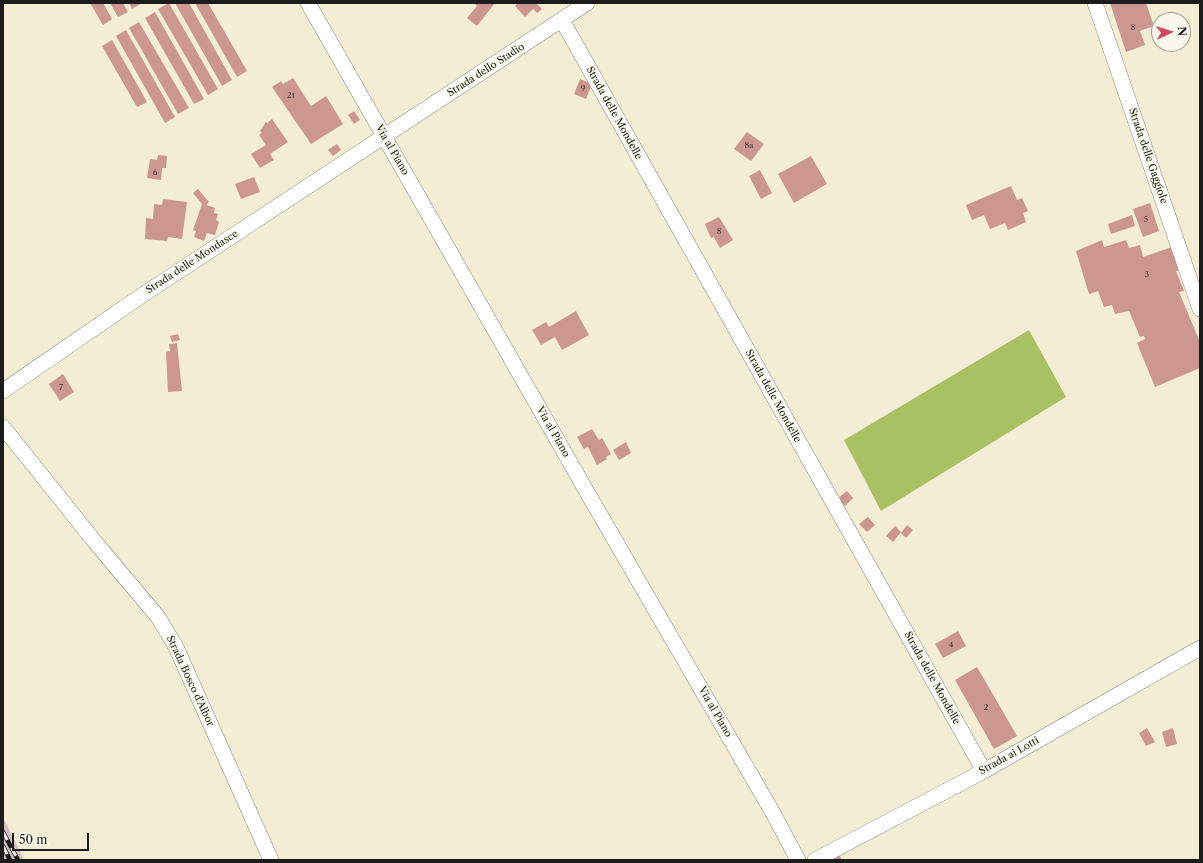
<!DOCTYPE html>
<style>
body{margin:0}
#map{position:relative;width:1203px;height:863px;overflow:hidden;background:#f3edd6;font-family:"Libre Caslon Text",serif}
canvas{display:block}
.frame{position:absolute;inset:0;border:4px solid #1c1c1c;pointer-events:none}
.north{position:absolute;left:1151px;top:12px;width:40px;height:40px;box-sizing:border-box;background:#fbf7ec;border:1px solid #a29f99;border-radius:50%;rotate:86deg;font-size:11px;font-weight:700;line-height:16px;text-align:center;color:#1c1c1c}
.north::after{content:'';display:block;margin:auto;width:14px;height:18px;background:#d1495b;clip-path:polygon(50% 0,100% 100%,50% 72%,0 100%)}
.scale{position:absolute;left:12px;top:833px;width:77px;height:18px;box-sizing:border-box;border:2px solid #1c1c1c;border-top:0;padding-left:5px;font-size:12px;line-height:14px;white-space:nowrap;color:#1c1c1c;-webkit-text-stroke:3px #fbf7ec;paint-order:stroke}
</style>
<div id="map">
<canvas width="1203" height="863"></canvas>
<div class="frame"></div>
<div class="north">N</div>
<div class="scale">50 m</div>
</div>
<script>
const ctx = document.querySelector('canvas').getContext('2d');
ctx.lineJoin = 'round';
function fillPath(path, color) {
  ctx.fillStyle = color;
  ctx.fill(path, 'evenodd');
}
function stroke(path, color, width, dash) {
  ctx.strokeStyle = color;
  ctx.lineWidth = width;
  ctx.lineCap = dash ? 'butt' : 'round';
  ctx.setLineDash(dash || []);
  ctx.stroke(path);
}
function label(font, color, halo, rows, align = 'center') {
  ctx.font = font + ' "Libre Caslon Text",serif';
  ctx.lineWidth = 3.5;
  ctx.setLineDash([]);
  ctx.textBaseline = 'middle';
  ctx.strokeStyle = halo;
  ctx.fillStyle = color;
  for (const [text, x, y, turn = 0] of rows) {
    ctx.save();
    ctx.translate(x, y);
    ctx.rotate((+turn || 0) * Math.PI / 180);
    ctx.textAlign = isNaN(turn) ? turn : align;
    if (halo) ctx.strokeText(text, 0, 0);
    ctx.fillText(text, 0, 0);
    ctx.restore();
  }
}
fillPath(new Path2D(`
 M3,818L7,825L24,860H3Z`), '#d2bec4');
fillPath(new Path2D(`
 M1029,330L1066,397L881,511L844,440Z`), '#aac064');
fillPath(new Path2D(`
 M90,3H103L112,19L103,25Z
 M110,3H123L128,12L118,17Z
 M129,3H142L132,9Z
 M169,3L218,89L208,95L158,9Z
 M175,3H189L232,80L222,86Z
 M195,3H208L247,71L237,77Z
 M474,3H495L477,26L467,18L477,6Z
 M518,3H536L542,9L537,13L533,9L525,17L515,6Z
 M1110,3H1146L1154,26L1140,31L1145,45L1126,52Z
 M155,12L204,99L194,104L145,18Z
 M139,22L189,108L178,114L129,28Z
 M126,30L175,117L165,123L116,36Z
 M112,40L147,102L137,107L102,46Z
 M293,78L311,106L326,96L343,124L311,144L272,87L281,81L283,84Z
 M580,79L592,84L586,99L574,94Z
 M354,111L360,120L354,124L348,115Z
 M272,119L288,142L270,154L274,160L260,168L251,154L266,145L259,135L262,133L260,131L266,122L267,123Z
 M747,132L764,144L751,161L734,149Z
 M337,144L341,150L333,156L328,150Z
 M158,155L167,156L166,168H162L161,180L147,178L150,159L157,160Z
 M811,156L827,184L794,203L778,174Z
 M760,170L772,193L761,199L749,176Z
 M254,177L260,192L241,199L235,184Z
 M1011,186L1017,200L1022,198L1028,211L1023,213L1026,222L1008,230L1005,223L990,229L984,215L972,220L966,205Z
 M198,189L209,202L206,205L215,208L214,213L218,214L216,220L219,222L215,235L207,233L204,241L194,237L196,231L193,230L202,204L193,193Z
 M163,199L187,202L182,239L168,237L167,241L145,239L146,218L153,219L154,204L162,205Z
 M1150,203L1159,231L1143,237L1133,209Z
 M1132,215L1135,226L1111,234L1108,224Z
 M719,217L733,240L720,248L714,237L711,238L705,224Z
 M1102,240L1104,247L1126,240L1129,248L1140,245L1143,257L1172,247L1180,270L1176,271L1184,291L1179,292L1200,342V368L1155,387L1137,343L1145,339L1144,336L1140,337L1129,311L1115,314L1112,305L1104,307L1098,291L1089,294L1076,251Z
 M576,311L589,335L562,350L555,337L541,345L532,330L546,322L549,327Z
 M178,334L180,340L172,342L170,336Z
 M177,343L182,391L168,392L166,352L170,351L169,344Z
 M63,374L74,392L60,401L49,384Z
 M592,429L599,440L602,438L611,454L606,457L607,459L597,465L588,447L584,449L577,437Z
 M626,442L631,453L619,460L613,450Z
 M847,491L853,498L845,506L838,498Z
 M868,517L875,525L867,532L859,524Z
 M907,525L913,530L906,538L901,533Z
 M895,526L901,532L893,542L886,536Z
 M958,631L966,646L943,658L935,644Z
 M977,667L1017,736L994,749L955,680Z
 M1147,728L1155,742L1146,746L1139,733Z
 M1173,728L1177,744L1166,747L1162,732Z
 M839,854L842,860H827Z`), '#cc9691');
const minor = new Path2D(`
 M308,3L591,499L773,813L798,860
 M1095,3L1200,309
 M562,20L984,771
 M3,391L141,296L587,3
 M3,427L95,542L158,617L176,647L271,860
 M815,860L984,771L1200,648`);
stroke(minor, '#888479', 16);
stroke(minor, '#fff', 15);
const rail = new Path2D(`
 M3,832L18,860
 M3,846L10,860`);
stroke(rail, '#1c1c1c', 4.5);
stroke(rail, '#fbf7ec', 3, [9]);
label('8px', '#483a39', null, [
 ["8",1133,28],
 ["9",583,89],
 ["21",291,96],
 ["8a",749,146],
 ["6",155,173],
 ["5",1146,220],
 ["8",719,232],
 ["3",1147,275],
 ["7",61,388],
 ["4",951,645],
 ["2",986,708]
]);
label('10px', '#1c1c1c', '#fbf7ec', [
 ["Strada dello Stadio",486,70,-33],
 ["Strada delle Mondelle",614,113,61],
 ["Via al Piano",392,150,60],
 ["Strada delle Gaggiole",1148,156,71],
 ["Strada delle Mondasce",192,262,-33],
 ["Strada delle Mondelle",773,396,61],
 ["Via al Piano",553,432,60],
 ["Strada delle Mondelle",932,678,61],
 ["Strada Bosco d'Albor",190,681,65],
 ["Via al Piano",715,712,60],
 ["Strada ai Lotti",1009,756,-29]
]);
</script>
